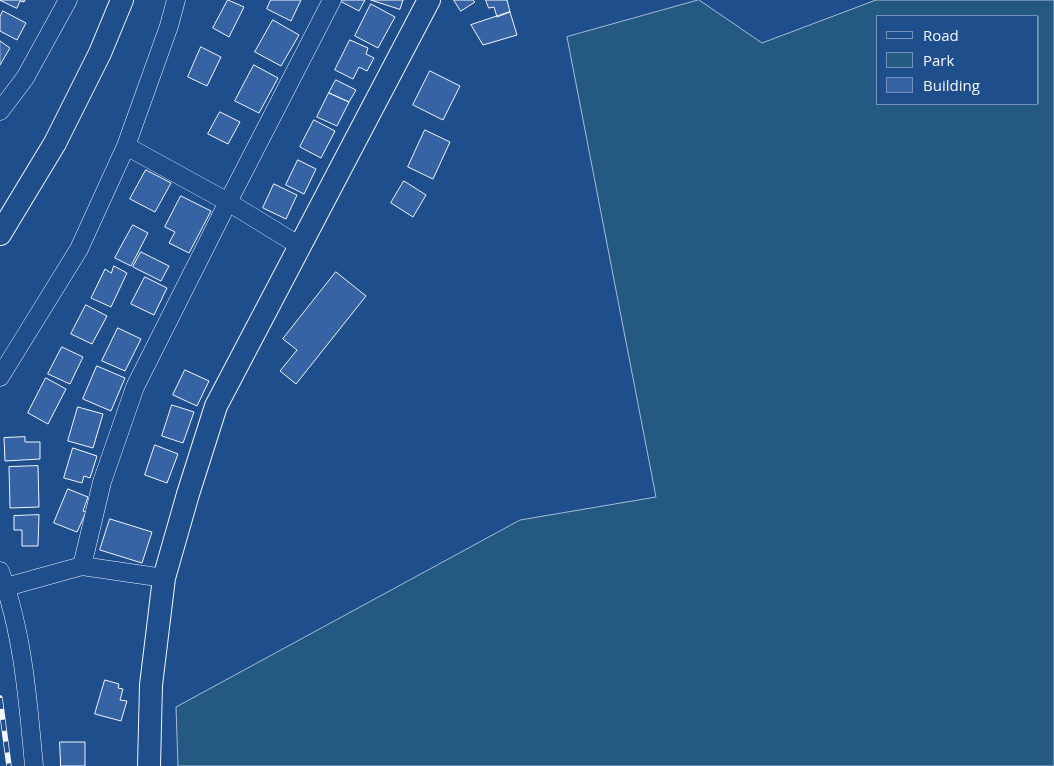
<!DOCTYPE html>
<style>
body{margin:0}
#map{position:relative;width:1054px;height:766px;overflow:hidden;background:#1f4e8c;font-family:"Open Sans",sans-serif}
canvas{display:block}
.legend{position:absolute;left:876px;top:15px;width:162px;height:90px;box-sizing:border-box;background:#1f4e8c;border:1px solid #7391ba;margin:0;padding:6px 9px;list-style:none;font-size:15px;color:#f2f6ff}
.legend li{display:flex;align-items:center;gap:10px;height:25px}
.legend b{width:25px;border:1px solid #7391ba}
</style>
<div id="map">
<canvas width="1054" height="766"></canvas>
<ul class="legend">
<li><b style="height:6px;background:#1f4e8c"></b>Road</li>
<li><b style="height:14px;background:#245a82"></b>Park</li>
<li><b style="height:14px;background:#3563a3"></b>Building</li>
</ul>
</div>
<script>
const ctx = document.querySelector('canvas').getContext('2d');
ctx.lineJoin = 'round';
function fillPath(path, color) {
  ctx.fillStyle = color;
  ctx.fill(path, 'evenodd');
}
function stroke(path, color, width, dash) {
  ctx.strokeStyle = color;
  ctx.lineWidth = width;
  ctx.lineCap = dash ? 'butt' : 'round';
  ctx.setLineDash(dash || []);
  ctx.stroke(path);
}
const green = new Path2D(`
 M699,0L762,43L876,0H1054V766H178L176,707L520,520L656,497L567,37ZM878,16H1038V104H878Z`);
fillPath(green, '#245a82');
stroke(green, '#a8bbd7', 1);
const building = new Path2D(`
 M0,0H25L24,2L20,1L17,8Z
 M228,0L244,7L229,37L213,28Z
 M271,0H301L291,21L267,9Z
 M341,0H365L359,11L340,1Z
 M371,0H403L400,9Z
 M454,0H473L475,2L461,11Z
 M486,0H507L510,12L497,17L494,7L489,8Z
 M371,4L395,17L378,48L355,36Z
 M3,11L26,23L17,40L0,31V17Z
 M510,12L517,35L483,45L471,25Z
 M273,20L299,35L281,66L255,52Z
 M350,40L368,48L366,54L374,58L367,71L359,67L353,79L335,70Z
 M0,41L10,48L0,65Z
 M201,47L221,57L207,86L188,77Z
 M254,65L278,78L259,113L235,101Z
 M430,71L460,86L443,120L413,105Z
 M336,80L356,90L349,102L329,93Z
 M329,93L349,102L337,126L317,117Z
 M220,112L240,122L228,144L208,134Z
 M314,120L335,131L321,158L300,147Z
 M425,130L450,142L433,179L408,167Z
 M298,160L316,169L304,194L286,185Z
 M146,170L171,183L155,212L130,199Z
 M404,181L426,195L413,217L391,203Z
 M274,184L297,195L286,219L263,208Z
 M181,196L211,211L189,253L169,243L175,232L165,227Z
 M133,225L148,233L131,266L115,258Z
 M141,252L169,266L161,281L133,267Z
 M114,266L127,273L111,307L91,298L105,269L111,273Z
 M336,272L366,296L296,384L280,371L297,350L283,339Z
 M145,277L167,288L154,315L131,304Z
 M86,305L107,316L92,344L71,334Z
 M118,328L141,339L125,371L102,361Z
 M62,347L83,357L70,384L48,374Z
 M97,366L125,378L111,411L83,399Z
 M185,370L209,381L197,406L173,395Z
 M46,378L66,389L48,424L28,413Z
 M172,405L194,412L183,443L162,436Z
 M78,407L103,414L93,448L68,441Z
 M25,437V442H40V459L5,461L4,438Z
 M155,445L178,454L167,483L145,475Z
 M73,448L97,456L90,478L84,476L82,483L64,478Z
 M38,466L39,507L10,508L9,467Z
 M68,489L88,497L83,511L86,512L77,532L54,523Z
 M39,515L38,546H22V530H14V516Z
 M110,519L152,532L142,563L100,550Z
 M105,680L119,684L118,688L123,689L120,700L127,701L121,721L95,714Z
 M60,742H85V766H61Z`);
fillPath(building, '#3563a3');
stroke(building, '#f2f6ff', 1);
const minor = new Path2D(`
 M0,111L25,78L68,0
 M126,146L228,202L300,246
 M0,377L79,249L126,146L169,26L176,0
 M82,566L102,482L135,387L228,202L332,0
 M0,571C23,632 28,701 34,766
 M6,587L82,566L164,578`);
const tertiary = new Path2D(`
 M0,234L55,143L100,53L122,0
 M149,766L151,685L164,578L188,494L216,406L429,0`);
stroke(minor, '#f2f6ff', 19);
stroke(tertiary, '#f2f6ff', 24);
stroke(minor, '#1f4e8c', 18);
stroke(tertiary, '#1f4e8c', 22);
const rail = new Path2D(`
 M0,698L9,766`);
stroke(rail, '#f2f6ff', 5.5);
stroke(rail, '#1f4e8c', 4, [11]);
</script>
